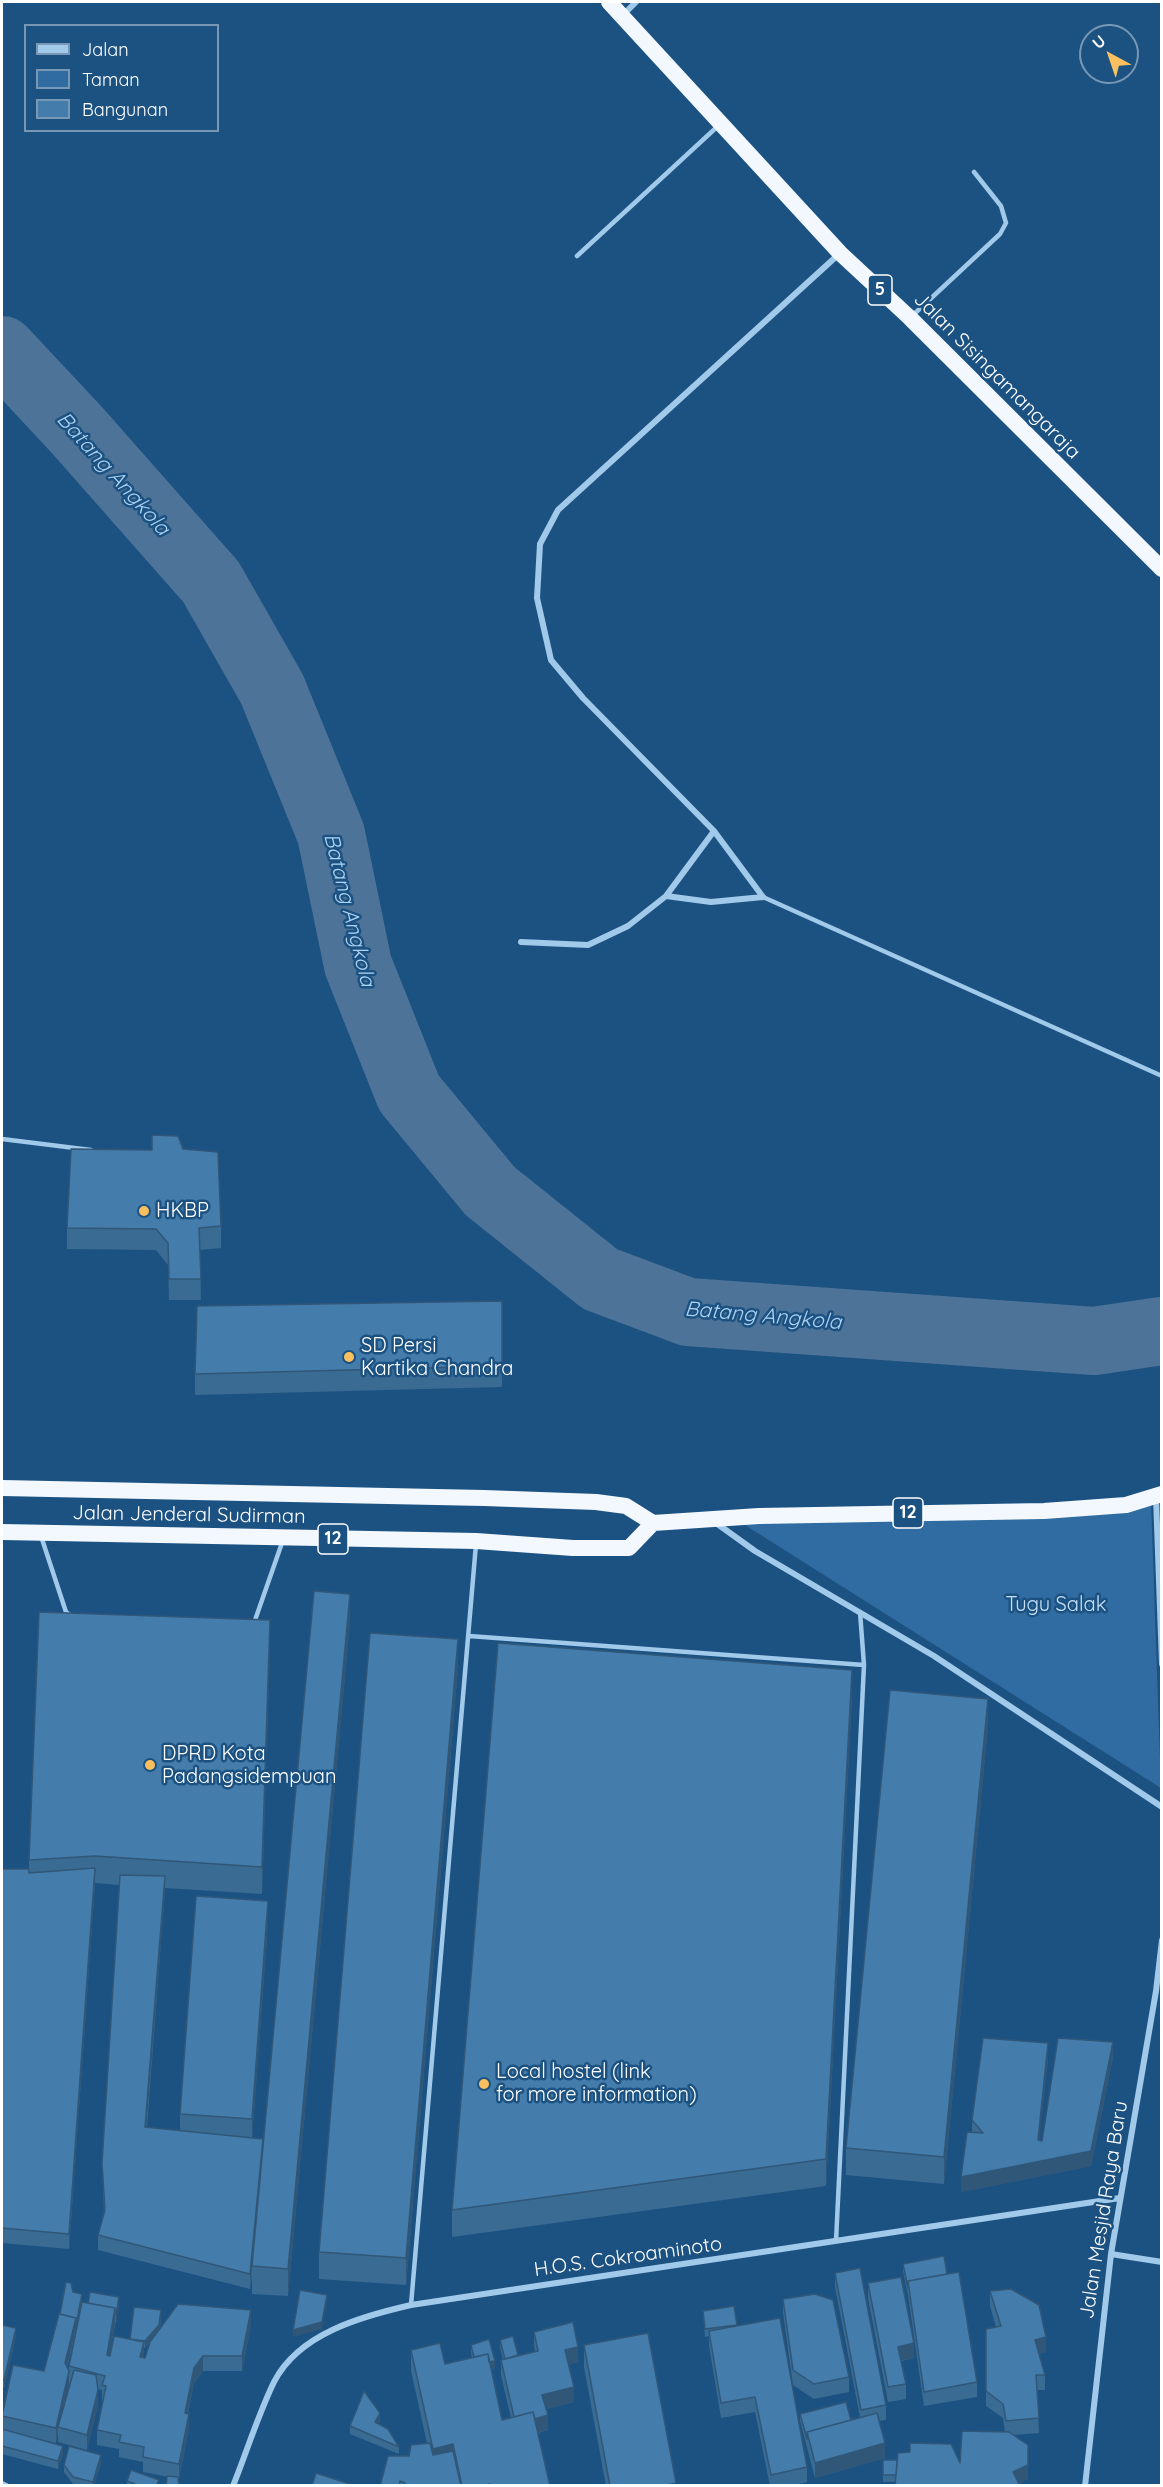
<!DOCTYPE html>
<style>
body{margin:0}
#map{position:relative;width:1163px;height:2487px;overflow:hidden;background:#1c5282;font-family:Quicksand,sans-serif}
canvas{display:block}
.frame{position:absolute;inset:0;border:3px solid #fff;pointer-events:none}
.legend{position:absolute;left:24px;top:24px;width:195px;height:108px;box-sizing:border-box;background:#1c5282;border:2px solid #7797b4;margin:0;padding:8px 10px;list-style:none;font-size:18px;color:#fff}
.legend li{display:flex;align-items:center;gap:12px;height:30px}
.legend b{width:30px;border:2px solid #7797b4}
.north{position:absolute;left:1079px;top:24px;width:60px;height:60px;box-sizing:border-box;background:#1c5282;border:2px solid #7797b4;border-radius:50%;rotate:320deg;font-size:16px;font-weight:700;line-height:24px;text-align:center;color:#fff}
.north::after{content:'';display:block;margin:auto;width:21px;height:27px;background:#fac05f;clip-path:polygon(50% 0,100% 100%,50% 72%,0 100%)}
</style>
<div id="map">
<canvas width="1163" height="2487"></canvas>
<div class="frame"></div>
<ul class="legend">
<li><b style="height:8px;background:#a1c9ea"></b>Jalan</li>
<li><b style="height:16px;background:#306ca1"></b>Taman</li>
<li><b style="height:16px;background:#447cab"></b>Bangunan</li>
</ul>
<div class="north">U</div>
</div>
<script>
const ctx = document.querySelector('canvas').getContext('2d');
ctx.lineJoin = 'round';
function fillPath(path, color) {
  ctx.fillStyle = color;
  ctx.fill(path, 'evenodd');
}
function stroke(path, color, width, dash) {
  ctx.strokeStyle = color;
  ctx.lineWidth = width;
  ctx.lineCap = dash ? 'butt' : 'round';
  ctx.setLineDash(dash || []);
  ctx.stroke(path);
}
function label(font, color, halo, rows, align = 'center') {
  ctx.font = font + ' Quicksand,sans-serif';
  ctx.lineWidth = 5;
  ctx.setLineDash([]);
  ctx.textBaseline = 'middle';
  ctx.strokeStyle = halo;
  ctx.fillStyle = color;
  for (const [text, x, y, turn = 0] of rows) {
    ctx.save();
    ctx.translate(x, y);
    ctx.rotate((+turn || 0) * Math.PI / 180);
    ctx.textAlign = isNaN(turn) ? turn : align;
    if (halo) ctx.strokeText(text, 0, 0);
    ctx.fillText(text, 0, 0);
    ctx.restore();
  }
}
fillPath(new Path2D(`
 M1151,1502L1161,1788L737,1520Z`), '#306ca1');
stroke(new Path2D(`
 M2,350L76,429L211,582L272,689L331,834L358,965L409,1093L490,1191L600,1279L688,1312L1094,1341L1162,1331`), '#4d7498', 68);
stroke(new Path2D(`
 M577,256L718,126
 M912,316L1000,234L1006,223L1001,206L974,172
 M763,897L1162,1076
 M2,1139L91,1150
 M41,1536L66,1612L70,1615
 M254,1623L283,1540
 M469,1636L864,1665
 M836,2241L864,1665L860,1612
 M411,2305L476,1544`), '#a1c9ea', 4.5);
stroke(new Path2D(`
 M622,16L636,2
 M666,896L711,902L763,897
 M763,897L714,831L583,698L551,660L537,598L540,544L558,510L839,254
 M521,942L588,945L628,926L666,896L714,831
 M1156,1497L1162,1664
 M716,1523L755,1551L934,1656L1162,1807
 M1111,2254L1162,2262
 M2,2484L6,2486
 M233,2486C247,2451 258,2415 274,2382C299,2333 363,2316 411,2305L1120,2198
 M1085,2486L1111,2254L1156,1991L1162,1940`), '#a1c9ea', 6);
stroke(new Path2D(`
 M609,2L840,253L910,318L1162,569
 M2,1488L484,1498L596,1502L626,1506L653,1523L759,1516L1044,1511L1126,1505L1162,1494
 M2,1532L476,1541L573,1548H629L653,1523`), '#f2f8fe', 16);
fillPath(new Path2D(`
 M152,1135L183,1149L221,1226V1248L200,1250L201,1300H169L168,1265L156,1250L67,1249V1228L152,1150Z
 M502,1301V1387L195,1395V1374Z
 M350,1621L288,2296L252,2294V2275L250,2289L98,2250V2235L104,2213L102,2163L119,1885L95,1883L69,2249L2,2243V1869H29V1860L270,1647L262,1894L165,1888L147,2127L180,2130V2114L268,1923L252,2138L263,2139Z
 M458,1667L406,2285L319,2279V2252Z
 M852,1697L826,2186L452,2237V2210Z
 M988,1726L944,2184L846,2175V2148Z
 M1113,2057L1091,2166L961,2192L972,2132V2120L1048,2058L1039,2140L1042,2141Z
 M903,2264L947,2274L977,2382V2397L924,2406L908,2295L903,2272Z
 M835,2273L886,2405V2420L879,2421L885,2458L815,2478L800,2421V2414L851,2420L860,2417L835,2287Z
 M868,2283L914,2358L901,2361L906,2384V2399L888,2402L868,2298Z
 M990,2291L1046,2352L1039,2354L1045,2375V2390H1037L1039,2433L1013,2435L1028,2479L883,2482V2460L960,2463L1005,2432L1003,2418L986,2406V2329L996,2327L990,2306Z
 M73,2292L82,2302L119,2305L109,2356L130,2339L161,2318L160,2329L251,2325L242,2371H203L194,2383L188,2414L189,2428L179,2479L143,2472V2462L119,2457V2449L97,2445V2430L103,2400H102V2390L98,2389V2405L87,2450L58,2442V2431L56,2443L31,2437L63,2454L58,2469L2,2454V2415L44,2371L60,2314ZM76,2333L69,2366V2371L67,2368ZM149,2344L145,2358H143L144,2348H145Z
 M783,2299L849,2377V2392L814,2399L793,2385L783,2313Z
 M734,2306L737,2326L807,2467V2482L791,2486H770L755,2412L721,2418L709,2346V2336L705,2337L703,2311Z
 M2,2325L16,2336L4,2388L2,2387Z
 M534,2332L578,2362L569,2364L574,2402L546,2409L548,2430L538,2433L550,2486H380L409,2456L427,2443L411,2371V2350L445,2364L472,2358L471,2353V2345L495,2368L491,2369L502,2420L511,2418L501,2375V2360H503L500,2347V2340L518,2356L535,2352L534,2346Z
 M584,2345L676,2483V2486H606L584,2367Z
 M380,2420L378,2424L399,2447V2454L350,2434V2426Z
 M101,2463L94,2486H77L73,2484L64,2472V2465Z
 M127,2481L159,2486H127Z`), '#3a6b93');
fillPath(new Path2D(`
 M350,1594V1621L288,2296V2269Z
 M270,1620V1647L262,1894V1867Z
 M458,1639V1667L406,2285V2258Z
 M852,1670V1697L826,2186V2159Z
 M988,1699V1726L944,2184V2157Z
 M95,1868V1883L69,2249V2234Z
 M165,1876V1891L145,2141V2127Z
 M268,1901V1923L252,2140V2119Z
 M1113,2042V2057L1091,2166L961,2192V2177L1091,2151Z
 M1048,2043V2058L1038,2155V2140Z
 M263,2154L252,2266L250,2289V2274Z
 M82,2294V2302L65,2377V2363Z
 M327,2295V2303L322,2329L293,2337V2330Z
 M119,2297V2305L116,2323V2315Z
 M115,2308V2323L107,2370V2355Z
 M161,2310V2318L159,2333L145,2348V2341Z
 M251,2310V2325L242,2371V2356Z
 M16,2328V2336L4,2388V2380Z
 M1046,2337V2352L1035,2355V2340Z
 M144,2342V2356L140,2372V2357Z
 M914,2343V2358L898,2361V2347Z
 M578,2347V2362L565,2365V2350Z
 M203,2356V2371L194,2383L185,2428V2413L194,2368Z
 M495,2361V2368L477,2374V2366Z
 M69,2371V2386L59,2427H58L56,2443V2428Z
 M574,2387V2402L542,2410V2395Z
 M98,2390V2405L87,2450V2435Z
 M380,2413V2420L375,2430V2422Z
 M189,2414V2428L179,2479V2464Z
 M548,2415V2430L515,2438V2423Z
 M885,2443V2458L815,2478V2463Z
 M453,2444V2465L433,2470V2449Z
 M1028,2445V2479L1016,2486L1013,2472Z
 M63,2446V2454L58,2469V2461Z
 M101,2455V2463L94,2486H93V2482Z`), '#305778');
const building = new Path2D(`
 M152,1135L178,1136L183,1149L218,1152L221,1226L199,1228L201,1279H169L168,1243L156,1229L67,1228L71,1149L152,1150Z
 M502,1301V1366L195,1374L197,1306Z
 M314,1591L350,1594L288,2269L252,2266Z
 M39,1612L270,1620L262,1867L95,1856L29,1860Z
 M370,1633L458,1639L406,2258L319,2252Z
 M498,1643L852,1670L826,2159L452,2210Z
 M890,1690L988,1699L944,2157L846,2148Z
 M95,1868L69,2234L2,2228V1869H29V1873Z
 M120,1875L165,1876L145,2127L263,2139L250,2274L98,2235L105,2210L102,2163Z
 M196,1896L268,1901L252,2119L180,2114Z
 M983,2038L1048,2043L1038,2140L1042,2141L1058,2038L1113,2042L1091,2151L961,2177L967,2132L983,2133L972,2120Z
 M944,2256L947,2274L908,2281V2288L903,2264Z
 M860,2268L886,2405L861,2410L835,2273Z
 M959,2272L977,2382L924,2392L908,2281Z
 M901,2277L914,2343L898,2347L906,2384L888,2387L868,2283Z
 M66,2282L71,2283L73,2292L82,2294L76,2325V2318L60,2314Z
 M1011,2289L1039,2305L1046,2337L1035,2340L1045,2375H1036L1039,2418L1006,2421L1003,2404L986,2391V2329L1001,2326L990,2291Z
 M300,2290L327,2295L322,2322L293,2330Z
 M90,2292L119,2297L116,2315L115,2308L88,2303Z
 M815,2294L833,2300L849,2377L814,2384L793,2370L783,2299Z
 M82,2302L115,2308L107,2355L110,2356L114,2336L144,2342L140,2357L145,2358L150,2342L178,2304L251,2310L242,2356H203L194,2368L185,2413L189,2414L179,2464L143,2457L144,2447L119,2442L121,2435L97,2430L106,2386L102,2385L105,2376L69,2366Z
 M734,2306L737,2325L705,2329L703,2311Z
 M134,2307L161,2310L159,2325L145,2341L130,2339Z
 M59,2314L76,2318L65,2363L69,2371L56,2428L2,2416L13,2365L44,2371Z
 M780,2318L807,2467L771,2475L755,2397L721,2403L709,2331Z
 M573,2322L578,2347L565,2350L574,2387L542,2395L548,2415L535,2419L533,2412L514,2417L501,2360L538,2351L534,2332Z
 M2,2325L16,2328L4,2380H2Z
 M648,2333L676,2483L663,2486H610L584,2345Z
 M513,2336L518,2355L505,2359L500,2340Z
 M489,2339L495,2361L489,2362L488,2354L474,2357L471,2345Z
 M440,2343L445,2364L488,2354L502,2420L533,2412L550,2486H491L490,2484L485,2486H462L453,2444L433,2449L411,2350Z
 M74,2370L96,2375L98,2390L87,2435L58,2427Z
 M364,2391L380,2413L375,2422L388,2429L399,2447L350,2426Z
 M846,2402L851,2420L807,2432V2439L800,2414Z
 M877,2413L885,2443L815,2463L807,2432Z
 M2,2429L63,2446L58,2461L2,2446Z
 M962,2431L1009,2432L1028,2445V2465L1013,2472L1020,2486H895L898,2453L910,2452V2443L951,2444L960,2463Z
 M430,2443L433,2455L453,2451L461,2486H404L405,2483L400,2481L399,2486H380L388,2456H409L411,2445Z
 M69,2446L101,2455L93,2482L73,2477L64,2465Z
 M883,2460H897L896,2475H883Z
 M131,2470L159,2480L156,2486H135V2484L127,2481Z
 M316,2473L356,2486H312Z
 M167,2476L178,2477L179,2486H166Z`);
fillPath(building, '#447cab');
stroke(building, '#305778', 1.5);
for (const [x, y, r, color] of [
 [144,1211,6,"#fac05f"],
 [349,1357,6,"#fac05f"],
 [150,1765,6,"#fac05f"],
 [484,2084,6,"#fac05f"]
]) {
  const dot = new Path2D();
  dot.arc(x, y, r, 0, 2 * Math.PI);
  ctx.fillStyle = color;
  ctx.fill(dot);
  stroke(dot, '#1c5282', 2);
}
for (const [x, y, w] of [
 [880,290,24],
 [908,1513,30],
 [333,1539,30]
]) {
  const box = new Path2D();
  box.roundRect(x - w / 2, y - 15, w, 30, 4.5);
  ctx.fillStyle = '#1c5282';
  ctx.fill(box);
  stroke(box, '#fff', 1.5);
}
label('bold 18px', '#fff', null, [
 ["5",880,290],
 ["12",908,1513],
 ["12",333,1539]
]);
label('20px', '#fff', '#1c5282', [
 ["Jalan Sisingamangaraja",997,376,45],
 ["Jalan Jenderal Sudirman",189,1515,1],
 ["Jalan Mesjid Raya Baru",1104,2210,-81],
 ["H.O.S. Cokroaminoto",628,2257,-8]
]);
label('20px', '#fff', '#1c5282', [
 ["HKBP",156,1211],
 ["SD Persi",361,1346],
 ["Kartika Chandra",361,1369],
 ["DPRD Kota",162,1754],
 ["Padangsidempuan",162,1777],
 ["Local hostel (link",496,2072],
 ["for more information)",496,2095]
], 'left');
label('20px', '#c6e1f7', '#1c5282', [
 ["Tugu Salak",1056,1605]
]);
label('italic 21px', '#add2f2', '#1c5282', [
 ["Batang Angkola",113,474,48],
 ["Batang Angkola",349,910,76],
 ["Batang Angkola",763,1316,5]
]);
</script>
